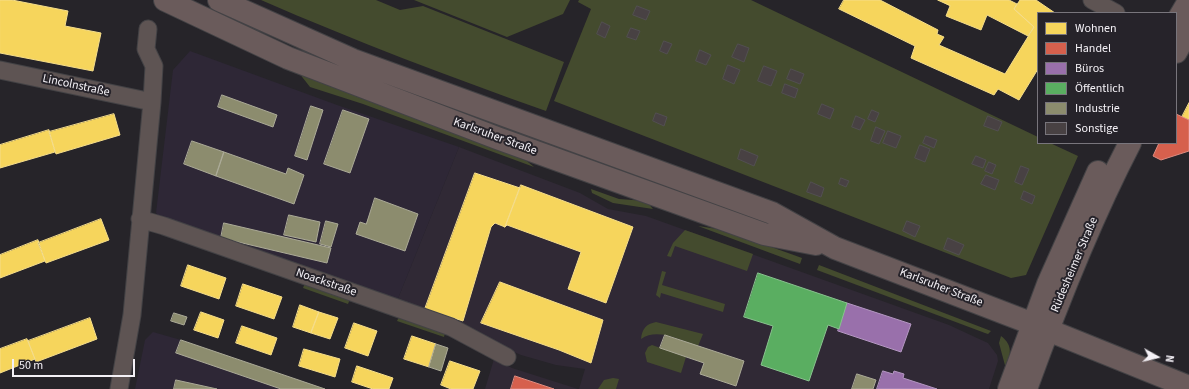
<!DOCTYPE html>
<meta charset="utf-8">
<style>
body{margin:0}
#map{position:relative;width:1189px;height:389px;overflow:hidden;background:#262429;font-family:"Source Sans 3",sans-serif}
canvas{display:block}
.legend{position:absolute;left:1037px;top:12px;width:140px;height:132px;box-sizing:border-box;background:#26232a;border:1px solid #78757c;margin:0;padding:5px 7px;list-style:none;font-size:12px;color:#f4f1f6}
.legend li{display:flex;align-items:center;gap:8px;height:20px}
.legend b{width:20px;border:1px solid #78757c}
.north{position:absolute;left:1137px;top:337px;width:40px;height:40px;-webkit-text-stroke:3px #26232a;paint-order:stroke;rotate:98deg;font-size:11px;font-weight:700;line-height:16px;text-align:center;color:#f4f1f6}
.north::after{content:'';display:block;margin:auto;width:14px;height:18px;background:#f4f1f6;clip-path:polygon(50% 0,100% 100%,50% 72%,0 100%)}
.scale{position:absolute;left:12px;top:359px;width:123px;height:18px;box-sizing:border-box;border:2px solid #f4f1f6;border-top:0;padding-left:5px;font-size:12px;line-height:14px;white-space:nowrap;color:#f4f1f6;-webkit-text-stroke:3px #26232a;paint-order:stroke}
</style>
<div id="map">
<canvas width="1189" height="389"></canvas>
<ul class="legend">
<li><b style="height:11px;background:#f6d55c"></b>Wohnen</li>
<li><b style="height:11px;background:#d6604d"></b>Handel</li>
<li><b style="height:11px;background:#9970ab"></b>Büros</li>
<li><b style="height:11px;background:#5aae61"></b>Öffentlich</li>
<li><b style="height:11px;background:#8c8c6e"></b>Industrie</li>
<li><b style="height:11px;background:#484143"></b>Sonstige</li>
</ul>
<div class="north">N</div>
<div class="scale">50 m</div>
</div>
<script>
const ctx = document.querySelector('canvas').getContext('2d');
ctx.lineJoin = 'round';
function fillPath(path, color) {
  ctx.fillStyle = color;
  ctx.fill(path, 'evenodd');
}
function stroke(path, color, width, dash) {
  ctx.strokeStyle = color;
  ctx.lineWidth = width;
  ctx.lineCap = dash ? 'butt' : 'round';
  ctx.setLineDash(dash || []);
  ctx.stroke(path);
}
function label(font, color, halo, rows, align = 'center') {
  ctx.font = font + ' "Source Sans 3",sans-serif';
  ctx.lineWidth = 4;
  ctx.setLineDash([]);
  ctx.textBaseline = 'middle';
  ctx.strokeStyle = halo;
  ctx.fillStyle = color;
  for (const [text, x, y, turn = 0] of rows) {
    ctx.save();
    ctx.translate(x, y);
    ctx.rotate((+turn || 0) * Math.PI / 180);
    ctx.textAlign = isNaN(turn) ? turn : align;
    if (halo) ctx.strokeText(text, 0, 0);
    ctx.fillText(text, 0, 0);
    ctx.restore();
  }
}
fillPath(new Path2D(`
 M459,147L580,193L608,209L646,216L949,325L977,338L988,343L997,355L998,361L989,389H579L585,369L556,365L521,355L397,301Z
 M494,359L512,368L578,389H485Z`), '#302935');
fillPath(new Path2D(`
 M190,51L337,105L459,147L397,301L161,218L156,213L173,70Z
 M153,332L181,340L325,389H135L145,340Z`), '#2e2736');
fillPath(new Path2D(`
 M261,0H376L400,10L423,6L564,62L546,111C450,77 355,41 261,0Z
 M414,0H570L563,14L507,37Z
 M579,0H751L1038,137V143H1050L1078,156L1026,275L1011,278L554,101L591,9L578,2Z
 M299,73L522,157L534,167L363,104L310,87Z
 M591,189L619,199L646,201L653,209L613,203L592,193Z
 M698,226L724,230L802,258L800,264Z
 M685,230L753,254L747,271L675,246L671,257L667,256L673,243Z
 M819,265L991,331L988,334L985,333L817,270Z
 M662,271L666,272L662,285L725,304L723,312L661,293L660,298L656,295Z
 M305,283L350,299L348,304L303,288Z
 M399,317L445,333L444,337L397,321Z
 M656,322L703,334L698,346C681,341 658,327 641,339C642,329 646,324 656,322Z
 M1001,336C1014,346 1010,355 1006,369L999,343Z
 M652,345L686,357L681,373L647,362L645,353L648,347Z
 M613,378L619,379L616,389H598L604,380Z`), '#444b2e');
const homes = new Path2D(`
 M0,0H12L68,11L65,26L101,33L93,71L0,53Z
 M844,0H880L938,30L937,34L944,37L939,45L1005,74L1034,27L1014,9L1020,0H1036L1055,13H1038V69L1019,100L998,89L994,95L911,58L915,46L839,9Z
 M938,0H1009L1017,4L1014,9L1034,27L1028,36L987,15L981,30L946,16L950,6Z
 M1189,103V120L1182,117Z
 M114,114L120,135L56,154L49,132Z
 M49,130L55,152L0,168V145Z
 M475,173L520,188L505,227L495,223L491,227L463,321L425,309Z
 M521,185L633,227L606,303L568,289L581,252L507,225L505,227Z
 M101,219L109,240L46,263L38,243Z
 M38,240L45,261L0,278V255Z
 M188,265L226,278L219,299L181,286Z
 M500,282L603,320L591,363L559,350L481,323Z
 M243,284L282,297L274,319L236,306Z
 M300,305L319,312L311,333L293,327Z
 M201,312L224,320L218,338L194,330Z
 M319,312L338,318L330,339L311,333Z
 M90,318L97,339L36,362L28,341Z
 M354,323L377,331L368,356L345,348Z
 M242,326L277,338L271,355L236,343Z
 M412,336L436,344L429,367L404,359Z
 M27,339L35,359L0,373V349Z
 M304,349L340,359L335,377L299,366Z
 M450,361L480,371L473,389H451L441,385Z
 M357,366L393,378L389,389H373L352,382Z`);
fillPath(homes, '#f6d55c');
stroke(homes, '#f5dd8a', 1);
const shops = new Path2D(`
 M1176,114L1189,120V151L1161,160L1153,156L1159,143H1176Z
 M515,376L554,389H511Z`);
fillPath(shops, '#d6604d');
stroke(shops, '#df8c80', 1);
const offices = new Path2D(`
 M847,303L911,324L901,352L838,331Z
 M883,371L893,374L894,371L904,374L903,378L937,389H877Z`);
fillPath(offices, '#9970ab');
stroke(offices, '#b497c2', 1);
const public = new Path2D(`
 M758,273L847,303L839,329L828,325L809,381L761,365L773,326L744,317Z`);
fillPath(public, '#5aae61');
stroke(public, '#88c28e', 1);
const industry = new Path2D(`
 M222,95L277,115L273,127L218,107Z
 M311,106L323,110L307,160L295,156Z
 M343,110L369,119L350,173L324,164Z
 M192,141L224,152L216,176L184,164Z
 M224,152L286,174L288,168L304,175L294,204L216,176Z
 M375,198L418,214L405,251L356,234L360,222L366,224Z
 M289,215L320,222L316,242L284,235Z
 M326,221L338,224L331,247L320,244Z
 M224,223L331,248L327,263L221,238Z
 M174,313L187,317L184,325L171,321Z
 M665,335L744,361L736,386L700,374L704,363L660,348Z
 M181,340L325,389H281L176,353Z
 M436,344L448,348L441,371L429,367Z
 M857,374L876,380L873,389H852Z
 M176,380L217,389H174Z`);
fillPath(industry, '#8c8c6e');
stroke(industry, '#abaa97', 1);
const building = new Path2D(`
 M637,6L650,11L646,20L633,15Z
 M602,22L610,26L605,38L597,34Z
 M631,28L640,31L636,40L627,37Z
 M664,41L672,44L667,54L660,51Z
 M738,44L749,48L744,62L732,57Z
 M700,50L711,55L706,65L696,61Z
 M728,65L740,70L734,84L723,79Z
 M764,66L777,71L771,86L758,81Z
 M791,69L804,74L800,84L787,79Z
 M785,84L798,89L795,98L782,93Z
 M822,104L834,109L830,119L818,114Z
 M872,110L879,113L875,122L868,119Z
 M656,113L667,117L664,126L653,121Z
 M856,116L865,120L860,130L852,127Z
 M988,116L1002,122L998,131L984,126Z
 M876,127L885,131L879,144L871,141Z
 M888,131L901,136L896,148L883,143Z
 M926,136L937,140L934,148L923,143Z
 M920,145L930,149L925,162L915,158Z
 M741,149L758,156L754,166L738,159Z
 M976,156L986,160L983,168L972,164Z
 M989,162L996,165L992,174L985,171Z
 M1021,166L1029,169L1022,185L1015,182Z
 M986,175L999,180L995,190L981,184Z
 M841,178L849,181L846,187L839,184Z
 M811,182L824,188L821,197L807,192Z
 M1024,191L1035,196L1032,204L1021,199Z
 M907,221L920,226L915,237L903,231Z
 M948,238L964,245L959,255L944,249Z`);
fillPath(building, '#484143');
stroke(building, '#524f51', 1);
const minor = new Path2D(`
 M1092,0L1116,13
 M0,70L152,102
 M140,219L164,226L451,327L507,357
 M119,389L132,315L152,102L154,66L146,49L148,29`);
const major = new Path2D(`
 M165,0L288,58L497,138L764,234L816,244
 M219,0L353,60L772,213L835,248L1033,324L1189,387
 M1176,23L1189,1
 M1176,52L1189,29
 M1009,389L1048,284L1098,172
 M1026,389C1056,306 1089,222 1130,143`);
stroke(minor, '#434245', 19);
stroke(major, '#434245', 24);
stroke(minor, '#5e5453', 17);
stroke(major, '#6a5b5b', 22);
label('12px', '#f4f1f6', '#26232a', [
 ["Lincolnstraße",76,86,12],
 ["Karlsruher Straße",495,137,20],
 ["Rüdesheimer Straße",1075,265,-67],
 ["Noackstraße",326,283,19],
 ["Karlsruher Straße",941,288,21]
]);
</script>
